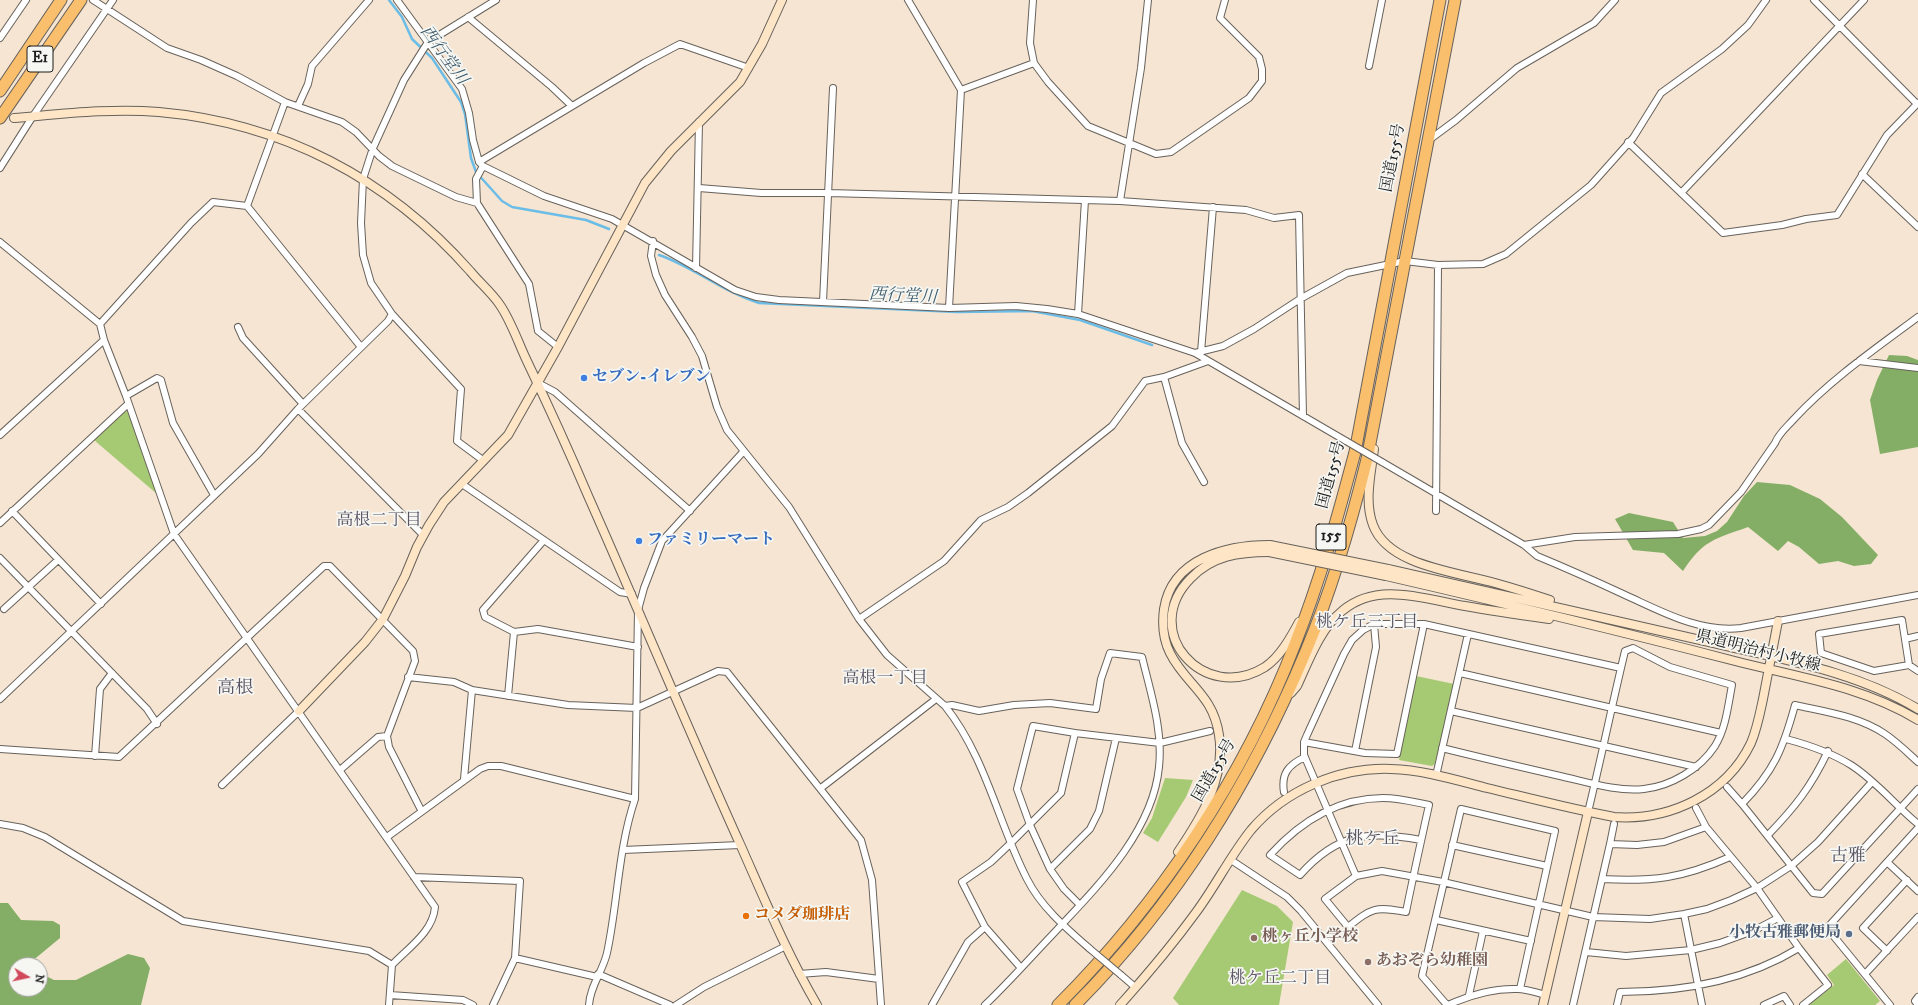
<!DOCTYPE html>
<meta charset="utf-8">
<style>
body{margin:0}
#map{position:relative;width:1918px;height:1005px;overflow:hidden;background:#f5e5d2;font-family:"IM FELL DW Pica",serif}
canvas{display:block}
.north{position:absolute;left:8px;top:957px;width:40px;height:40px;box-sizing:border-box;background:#f6f6f2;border:1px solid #9f9f9c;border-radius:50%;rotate:99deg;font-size:11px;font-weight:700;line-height:16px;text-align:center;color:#1c1c1c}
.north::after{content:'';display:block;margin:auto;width:14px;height:18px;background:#d1495b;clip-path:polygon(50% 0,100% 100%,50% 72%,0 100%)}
</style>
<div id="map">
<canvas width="1918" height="1005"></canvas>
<div class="north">N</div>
</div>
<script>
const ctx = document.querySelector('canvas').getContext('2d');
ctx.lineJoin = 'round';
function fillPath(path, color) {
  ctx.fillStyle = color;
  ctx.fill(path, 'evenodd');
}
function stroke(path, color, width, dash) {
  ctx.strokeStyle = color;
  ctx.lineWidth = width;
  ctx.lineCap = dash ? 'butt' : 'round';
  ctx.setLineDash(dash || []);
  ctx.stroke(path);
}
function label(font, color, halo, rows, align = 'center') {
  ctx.font = font + ' "IM FELL DW Pica","Noto Serif JP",serif';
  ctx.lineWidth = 3.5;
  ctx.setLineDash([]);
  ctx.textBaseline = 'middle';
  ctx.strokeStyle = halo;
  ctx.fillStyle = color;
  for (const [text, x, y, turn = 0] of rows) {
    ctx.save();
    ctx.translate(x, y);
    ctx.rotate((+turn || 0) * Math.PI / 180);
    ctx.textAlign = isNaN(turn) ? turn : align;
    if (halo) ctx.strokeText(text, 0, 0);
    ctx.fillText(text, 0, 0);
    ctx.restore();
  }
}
fillPath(new Path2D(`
 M125,411L128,412L157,494L94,440Z
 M1416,676L1454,684L1435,764L1432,766L1399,760Z
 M1165,778L1193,780L1186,797L1158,842L1143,833L1152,818Z
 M1242,890L1277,906L1293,922L1279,1005H1179L1173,998Z
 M1846,959L1880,1001L1875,1005H1809L1834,985L1827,975Z`), '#a6ca73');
fillPath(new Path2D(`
 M1889,355L1907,356L1918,360V447L1880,454L1870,400L1877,380Z
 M1757,482L1790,485L1820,499L1842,517L1878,555L1871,564L1854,566L1838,561L1819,564L1799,547L1788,541L1778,551L1748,527C1715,539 1703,540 1683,571L1664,553L1633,550L1615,519L1629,513L1673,522L1683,538L1705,536L1717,531L1727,522L1744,496Z
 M0,903H8L21,920L53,921L60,925V938L31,962L32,965H16V989H40V973L54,980H76L128,954L144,958L150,968L141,1005H0Z`), '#84ae65');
stroke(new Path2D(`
 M389,0L402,17L412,39L432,58L461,102L465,114L471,158L476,172L502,201L512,207L586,220L609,229
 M659,255C694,267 723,292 759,303L957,312L1032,311L1080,320L1152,345`), '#6bbde7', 2.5);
const street = new Path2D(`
 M93,0L167,48L201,60L237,76L285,102L342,122L356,132L379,156L392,166L456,197L477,203
 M397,0L462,89L469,113L473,140L479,162L483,166L544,196L612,219L735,290L756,297L779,300L949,308L1016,306L1047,309L1078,314L1195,353L1346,441
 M908,0L961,90L949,308
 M1033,0L1030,43L1034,63L1048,82L1088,126L1156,154L1171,152L1249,98L1262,81V69L1259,57L1220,18L1225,0
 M1814,0L1917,104
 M468,17L552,87L572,106
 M0,38L26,0
 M1369,66L1382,0
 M961,90L1034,63
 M298,106L308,84L312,66L369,0
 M1429,140L1456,120L1517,68L1594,23L1615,0
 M1628,142L1723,233L1782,225L1806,219L1837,215L1887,135L1918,103
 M479,162L644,63L680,44L749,68
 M483,166L476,179L477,203L529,284L538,331L558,347
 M0,168L33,116L113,0
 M1862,174L1918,227
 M699,188L761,193H829L1120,201L1246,210L1274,218L1299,215L1303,416
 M1681,193L1864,0
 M1120,201L1141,68L1148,0
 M247,206L361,347
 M653,241L651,256L656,275L665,295L692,337L702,356L717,407L727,430L789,507L859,619L887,655L945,706C986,757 998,823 1027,879C1041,907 1067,929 1090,949
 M0,242L100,324L104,340L126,396L174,534L435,907C433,932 408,948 392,965L389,1005
 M696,268L699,122
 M823,302L833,88
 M392,314L461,389L457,441L484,461
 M1078,314L1085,200
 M100,324L191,223L213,202L247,206L285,102
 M238,327L243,338L303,404
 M1201,352L1213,207
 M1195,353L1223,346L1254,329L1300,299L1347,273L1405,261L1438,265L1483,264L1506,254L1591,185L1633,138L1661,93L1722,49L1748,25L1766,0
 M1859,361L1918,368
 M1164,377L1182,443L1204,482
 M538,383L555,392L690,511
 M126,396L157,378L161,380L173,423L214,495
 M298,409L423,535
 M0,435L104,340
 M1382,462L1524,545L1537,556C1566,568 1595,581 1623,594C1661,611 1699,633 1741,628L1918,595
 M462,484L620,592L632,594
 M12,511L101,604
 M1436,511L1438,265
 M0,523L128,404
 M1524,545L1575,537L1678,534L1701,529L1709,525L1741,492L1775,443C1779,433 1787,427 1794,419C1830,380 1875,349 1918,317
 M0,558L147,709L157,724
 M4,609L58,560
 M859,619L944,561L981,520L1008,507L1028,493L1112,426L1145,381L1164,377L1208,361
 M514,632L538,629L638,647
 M1905,639L1918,636
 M1909,665L1902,620L1819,634L1821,653L1874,671L1909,665L1918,671
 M1460,673L1721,733
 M408,677L454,682L472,690L568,705L637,708L718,671L727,672L861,840L872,880L881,1005
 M508,696L514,632L485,617L483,610L544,540
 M0,699L258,454L298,409L388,321L392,314L371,283L363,255L361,223L363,179L373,148L404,80L428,42L496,0
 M945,706L952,705L979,711L1014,705L1050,703L1096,709L1101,679L1110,653L1142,657C1151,694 1163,730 1159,767C1153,832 1096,888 1054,933C1031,957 1009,982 985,1005
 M1451,711L1696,767
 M1786,739C1809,745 1830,752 1851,765C1875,780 1896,806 1918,824
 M1304,742L1365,753L1397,754L1424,624
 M1442,748C1482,758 1521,767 1560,776C1587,782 1617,792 1644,789C1671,786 1700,769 1715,746C1726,728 1728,706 1732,685L1670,667L1633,648L1625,651C1612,705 1601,759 1588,812
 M0,749L119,757L324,566H330L413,651L415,661L387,736L389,747L421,810
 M1355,751L1376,647L1374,624
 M95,756L100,689L112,673
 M1918,762C1907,752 1897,742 1885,734C1858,716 1826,712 1795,705C1783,749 1774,771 1742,804L1813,893L1822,894L1918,789
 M340,770L378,737L387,736
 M1436,776L1468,634
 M464,779L472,690
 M222,785L299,711
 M1727,787L1742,804
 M821,788L936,699
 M1284,792C1281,774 1288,765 1305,757
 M1696,808L1706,827
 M0,824L23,828L45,837L183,921L369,951L392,965
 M1768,835C1795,807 1811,787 1828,751
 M387,837L480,769L488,766H501L635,799
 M1421,840C1369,830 1337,833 1300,875L1270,855C1300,822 1337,798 1383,798C1399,798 1414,802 1429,805C1421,841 1413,877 1406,912C1375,906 1372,908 1348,927L1325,899L1356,876L1382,871L1443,882L1593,917L1650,919L1684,914L1707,909L1731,900L1757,888L1791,866L1818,842L1872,782
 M1610,844L1614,824
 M1452,845L1547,866
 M623,850L740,845
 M1231,860L1287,897L1301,911L1378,1005
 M1887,862L1918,891
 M1050,869L1090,829L1099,811L1116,738
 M1356,876L1304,755V742L1307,735L1344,654L1352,640L1363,630L1374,624H1424L1621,668
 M414,877L520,881L515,958L493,1005
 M1602,879C1653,882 1683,878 1730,857
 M1080,905L1064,889L1050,869L1030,825L1017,789L1033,726L1075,733L1160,743L1210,731
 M1684,914L1702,1005
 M1436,920L1531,941
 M1887,951L1863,928L1907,880
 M1586,952L1626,956L1691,950L1720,943L1753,931L1778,918
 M515,958L597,977
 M1021,968L985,927L962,882L991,862L1011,843L1061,793L1075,733
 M598,974L670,1005
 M799,974L826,972L879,979
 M1865,974L1918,917
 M1121,975L1135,987
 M390,995L463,1000L473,1005
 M1469,995L1483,931
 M1918,997L1915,1001L1918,1005
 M589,1005C590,986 603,971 607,953C618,902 618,849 635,799L638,610L644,588L662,541L743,452
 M676,1005L704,987L786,946
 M932,1005L968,942L985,927
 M1447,1005L1422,976L1461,809L1555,831L1520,989
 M1448,1005C1470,995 1494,988 1518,989C1527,989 1537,993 1546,995
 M1573,1005L1610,844L1637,845L1664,842L1706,827L1757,888L1799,948L1828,985L1803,1005
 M1617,1005L1620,992C1682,992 1745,981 1799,948
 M1764,1005L1784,996L1790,1005
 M1890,1005L1827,928L1918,828`);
const secondary = new Path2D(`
 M14,118C62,114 111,108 159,112C282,123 388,178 470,271C479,282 492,293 500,305C511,321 518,342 526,359C548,405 569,451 589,498C640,613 688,729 740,844C764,898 787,954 817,1005
 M1374,449C1371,474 1364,501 1373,525C1388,566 1457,572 1495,583C1513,588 1532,594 1550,600
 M1269,552C1239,552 1212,556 1191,578C1138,631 1204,705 1265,667C1280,657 1291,637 1299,622
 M1388,569C1495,593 1602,617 1709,642C1780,659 1855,671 1918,709
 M1386,576C1503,603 1619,631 1735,661C1797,677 1862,686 1918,720
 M1291,693L1297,686C1309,660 1320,629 1342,611C1377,581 1424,599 1465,606C1493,611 1521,615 1549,619
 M299,711L365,642L383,619L405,576L417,547L429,525L444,502L508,435L558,347L645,183L671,151L740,82L762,44L782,0
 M1178,852C1201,818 1226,778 1219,735C1213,694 1186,685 1170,653C1163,639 1162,624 1164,609C1172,558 1227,545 1270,545
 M1120,1005C1147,975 1173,944 1197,911C1216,885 1231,855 1251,830C1285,790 1339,767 1391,769C1424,770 1456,780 1487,788C1529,798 1571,809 1614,817C1669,821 1726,795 1751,743C1757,729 1760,713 1763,699C1768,673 1773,647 1778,621
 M1543,1005L1588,812`);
const highway = new Path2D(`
 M0,91L61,0
 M0,118L81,0
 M1058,1005C1159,904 1244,777 1295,644C1320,581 1338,516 1355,452L1440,0
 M1075,1005C1175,905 1252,781 1306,651C1332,589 1351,524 1367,459L1455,0`);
stroke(street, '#68625c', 8);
stroke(secondary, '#68625c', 10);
stroke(highway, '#68625c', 13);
stroke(street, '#fff', 6);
stroke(secondary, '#fde5c5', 8);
stroke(highway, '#f9bf6d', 11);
const streetBridge = new Path2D(`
 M1346,441L1382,462
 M1090,949L1121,975`);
const secondaryBridge = new Path2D(`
 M1270,545L1388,569
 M1269,552L1386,576`);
stroke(streetBridge, '#68625c', 8, []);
stroke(secondaryBridge, '#68625c', 10, []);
stroke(streetBridge, '#fff', 6);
stroke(secondaryBridge, '#fde5c5', 8);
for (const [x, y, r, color] of [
 [584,378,4,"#3f7fe0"],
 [639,541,4,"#3f7fe0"],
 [746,916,4,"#e8710a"],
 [1849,934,4,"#5c6f8a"],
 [1254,938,4,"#8d6e63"],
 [1368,962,4,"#8d6e63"]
]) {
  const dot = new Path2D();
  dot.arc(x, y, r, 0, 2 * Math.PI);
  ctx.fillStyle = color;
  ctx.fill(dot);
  stroke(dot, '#f6f6f2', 1.5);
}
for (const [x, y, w] of [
 [40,59,26],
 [1331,537,30]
]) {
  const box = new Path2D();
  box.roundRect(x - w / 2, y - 13, w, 26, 3);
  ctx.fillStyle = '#f6f6f2';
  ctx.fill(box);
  stroke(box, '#1c1c1c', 1);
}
label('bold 15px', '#1c1c1c', null, [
 ["E1",40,59],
 ["155",1331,537]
]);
label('16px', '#1c1c1c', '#f6f6f2', [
 ["国道155号",1394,158,-79],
 ["国道155号",1332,475,-75],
 ["県道明治村小牧線",1758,652,14],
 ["国道155号",1215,771,-60]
]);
label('bold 16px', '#366cbe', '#f6f6f2', [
 ["セブン-イレブン",592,378],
 ["ファミリーマート",647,541]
], 'left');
label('bold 16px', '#c56008', '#f6f6f2', [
 ["コメダ珈琲店",754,916]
], 'left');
label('bold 16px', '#4e5e75', '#f6f6f2', [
 ["小牧古雅郵便局",1841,934]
], 'right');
label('bold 16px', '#785e54', '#f6f6f2', [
 ["桃ヶ丘小学校",1262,938],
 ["あおぞら幼稚園",1376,962]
], 'left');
label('italic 17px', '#3c5c6d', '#f6f6f2', [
 ["西行堂川",443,56,54],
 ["西行堂川",903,297,3]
]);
label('17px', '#595362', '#f6f6f2', [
 ["高根二丁目",379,521],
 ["桃ケ丘三丁目",1367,623],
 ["高根一丁目",885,679],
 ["桃ケ丘二丁目",1280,979]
]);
label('18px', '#595362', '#f6f6f2', [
 ["高根",235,689],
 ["桃ケ丘",1373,840],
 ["古雅",1848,857]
]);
</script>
